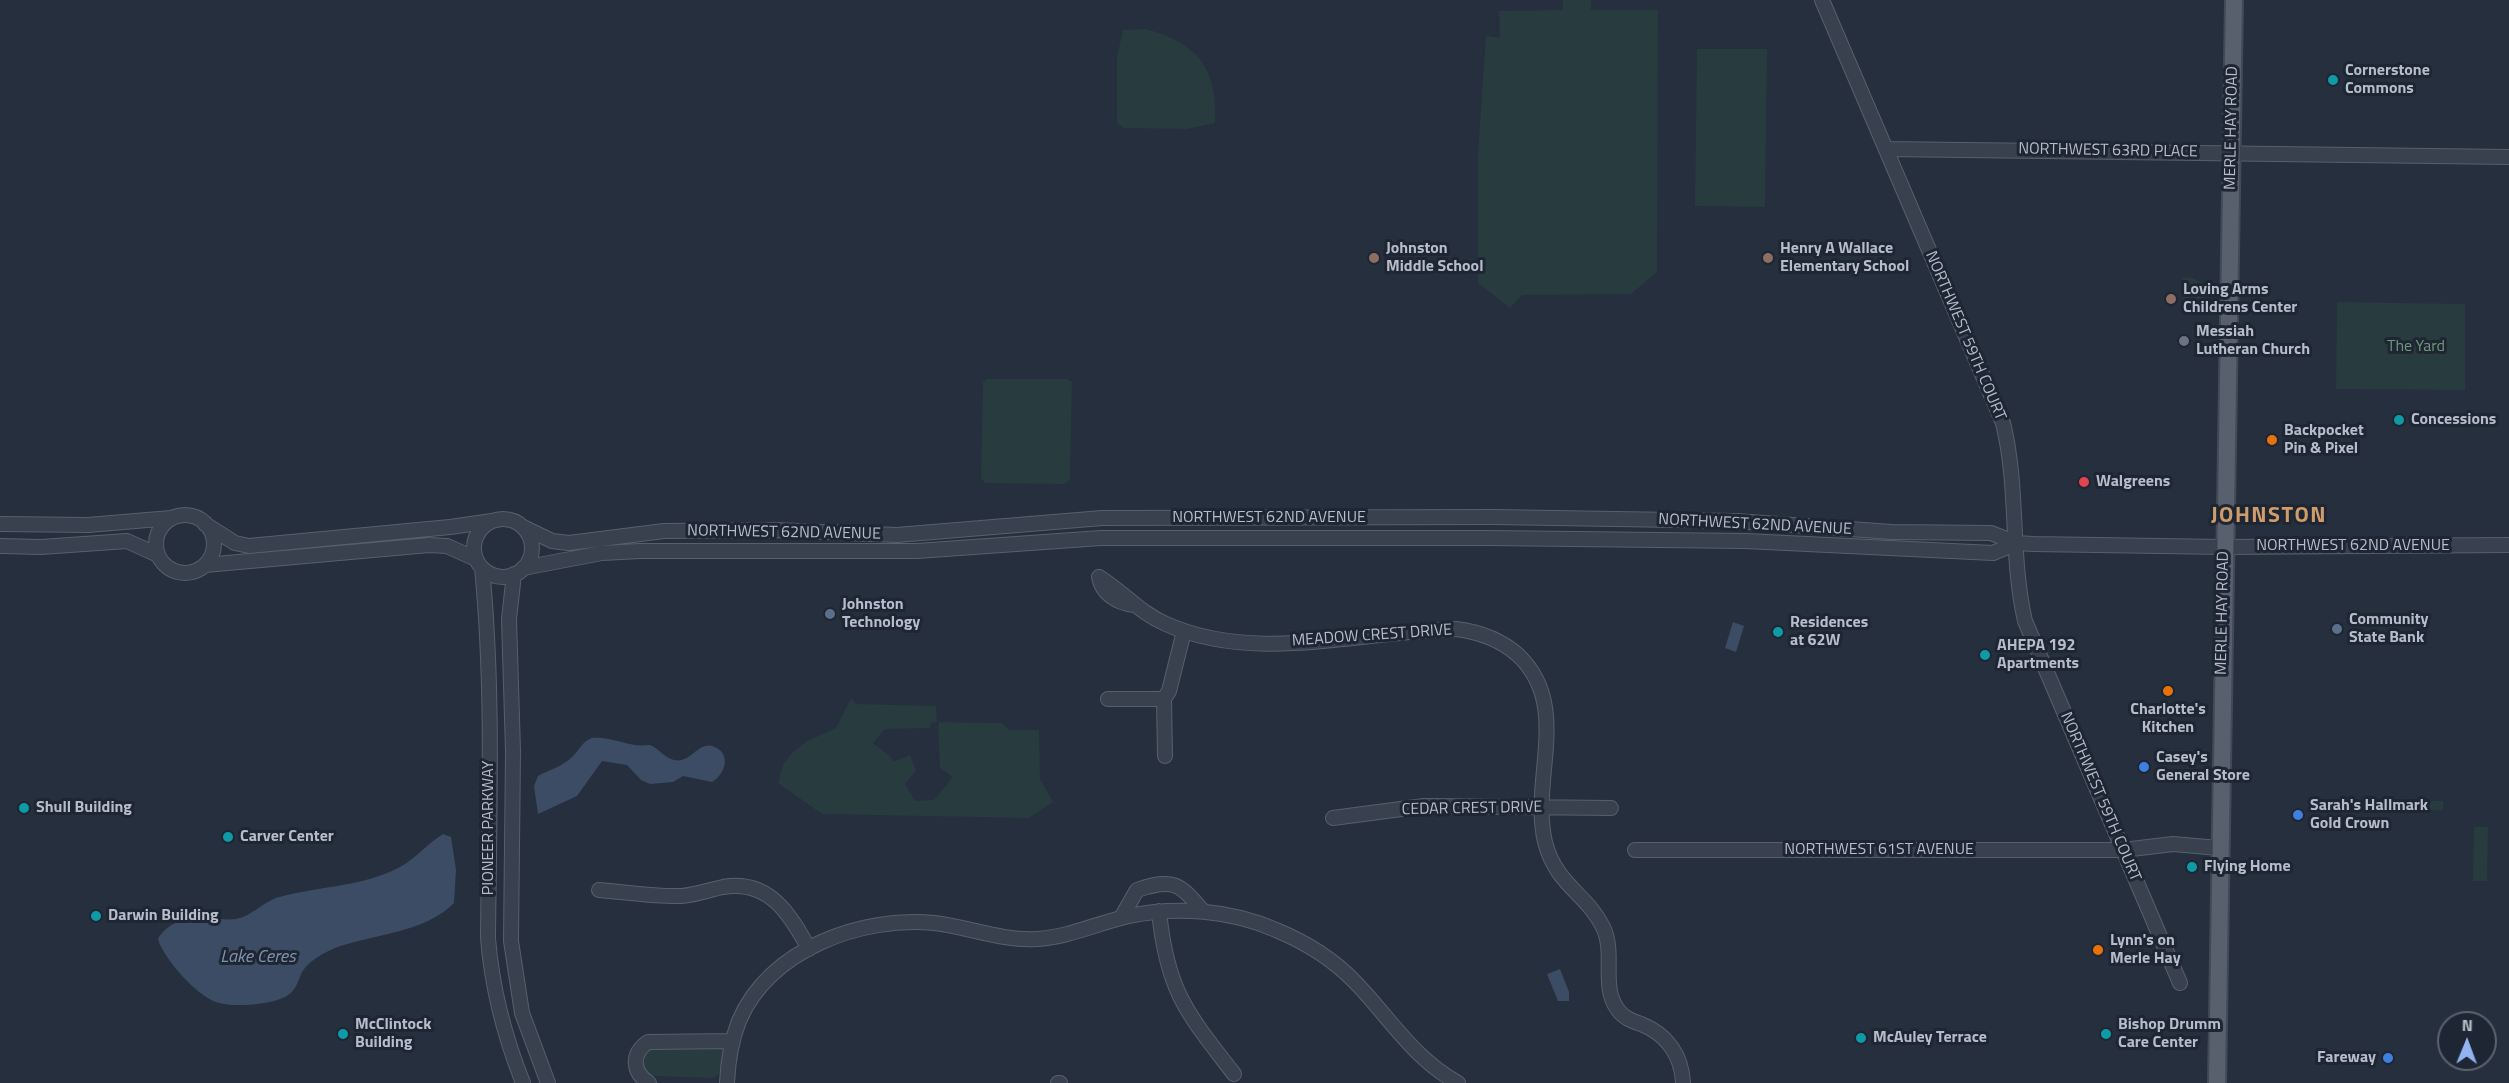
<!DOCTYPE html>
<style>
body{margin:0}
#map{position:relative;width:2509px;height:1083px;overflow:hidden;background:#262f3e;font-family:"Titillium Web",sans-serif}
canvas{display:block}
.north{position:absolute;left:2437px;top:1011px;width:60px;height:60px;box-sizing:border-box;background:#1f2633;border:2px solid #5b626f;border-radius:50%;rotate:1deg;font-size:16px;font-weight:700;line-height:24px;text-align:center;color:#b6bcc9}
.north::after{content:'';display:block;margin:auto;width:21px;height:27px;background:#92b2f2;clip-path:polygon(50% 0,100% 100%,50% 72%,0 100%)}
</style>
<div id="map">
<canvas width="2509" height="1083"></canvas>
<div class="north">N</div>
</div>
<script>
const ctx = document.querySelector('canvas').getContext('2d');
ctx.lineJoin = 'round';
function fillPath(path, color) {
  ctx.fillStyle = color;
  ctx.fill(path, 'evenodd');
}
function stroke(path, color, width, dash) {
  ctx.strokeStyle = color;
  ctx.lineWidth = width;
  ctx.lineCap = dash ? 'butt' : 'round';
  ctx.setLineDash(dash || []);
  ctx.stroke(path);
}
function label(font, color, halo, rows, align = 'center') {
  ctx.font = font + ' "Titillium Web",sans-serif';
  ctx.lineWidth = 6;
  ctx.setLineDash([]);
  ctx.textBaseline = 'middle';
  ctx.strokeStyle = halo;
  ctx.fillStyle = color;
  for (const [text, x, y, turn = 0] of rows) {
    ctx.save();
    ctx.translate(x, y);
    ctx.rotate((+turn || 0) * Math.PI / 180);
    ctx.textAlign = isNaN(turn) ? turn : align;
    if (halo) ctx.strokeText(text, 0, 0);
    ctx.fillText(text, 0, 0);
    ctx.restore();
  }
}
fillPath(new Path2D(`
 M1563,0H1591V10H1658L1657,272L1631,294L1522,295L1510,308L1478,283V153L1486,36L1500,38L1499,11L1563,10Z
 M1145,29C1197,42 1218,68 1215,123L1187,129L1124,128L1117,123V57L1123,30Z
 M1697,49H1767L1765,207L1695,206Z
 M2183,278H2192L2205,284L2204,314L2183,313Z
 M2337,302L2465,304V390L2336,389Z
 M987,379H1068L1072,382L1070,479L1065,484L985,483L981,478L983,382Z
 M851,698L856,704L936,706L937,722L931,723L930,728L885,729L873,743L891,757L893,762L910,755L916,770L905,784L915,801L934,800L953,777L940,768C940,751 937,739 939,722L1002,723L1009,730H1039L1040,779L1053,802L1029,818L822,814L778,783L783,765L792,753L807,741L836,728Z
 M2400,800L2443,801V810L2400,809Z
 M2474,827H2488L2487,881H2473Z
 M720,1047L724,1052L721,1073L714,1078L651,1076L640,1066L645,1048Z`), '#283b3f');
fillPath(new Path2D(`
 M1733,622L1744,626L1736,652L1725,648Z
 M592,738C613,736 628,748 650,745C658,748 665,758 674,760C690,764 698,742 712,746C732,752 726,774 712,782L683,776L673,782L650,784L641,780L627,765L602,761L577,796L538,814L534,786L538,776C549,770 563,766 572,757C580,750 581,742 592,738Z
 M443,834L451,837L456,870L454,903C425,933 373,934 335,948C322,954 310,960 302,972C298,981 296,990 288,995C275,1005 231,1008 216,1002C197,996 163,958 158,939C163,928 182,917 195,917C209,916 222,921 236,919C252,916 262,903 276,898C314,887 356,887 392,871C412,863 425,845 443,834Z
 M1560,969L1569,992V1001H1558L1547,974Z`), '#3d4c65');
const minor = new Path2D(`
 M1822,0L2003,423C2019,488 2010,556 2025,621L2180,983
 M1886,149L2509,157
 M156 544a29 29 0 1 1 58 0a29 29 0 1 1-58 0Z
 M474 548a29 29 0 1 1 58 0a29 29 0 1 1-58 0Z
 M0,524L88,525L171,518
 M205,524L235,543L249,546L450,527L492,521
 M523,527L552,541L569,543L664,531L775,530L897,535L1102,518L1494,517L1736,521L1892,532L1991,533L2017,543L2033,544L2224,547L2509,545
 M0,546L41,547L127,541L158,555
 M205,565L429,545L447,546L476,559
 M482,568C494,691 489,814 488,938C492,990 504,1035 523,1083
 M523,568L602,553L640,551H917L1101,538H1488L1745,541L1993,553L2017,543
 M514,574L509,619L513,751L511,941L522,1013L548,1083
 M1099,577C1123,592 1140,613 1166,624C1255,664 1362,631 1456,629C1480,632 1500,639 1518,655C1572,706 1530,779 1545,842C1556,885 1586,893 1603,927C1616,954 1600,986 1618,1010C1624,1018 1632,1021 1641,1024C1667,1034 1682,1056 1683,1083
 M1099,577C1102,594 1117,603 1134,605
 M1108,699H1164
 M1165,756L1164,699L1169,691L1184,631
 M1333,818L1424,806L1611,808
 M1635,850H2123L2173,844L2219,848
 M599,890C626,892 655,897 682,896C696,895 709,890 723,887C769,879 790,914 809,949
 M1159,911C1167,992 1187,1013 1234,1074
 M1121,918L1137,890C1174,878 1179,883 1203,911
 M649,1083C632,1072 631,1054 648,1042L733,1041
 M727,1083C728,1062 731,1041 739,1021C769,949 862,916 934,923C969,927 1001,941 1037,939C1069,937 1098,923 1129,916C1177,906 1231,910 1276,930C1305,942 1333,959 1355,982C1390,1018 1413,1058 1458,1083
 M1058,1083H1060`);
const major = new Path2D(`
 M2217,1083L2234,0`);
stroke(minor, '#585f6c', 16);
stroke(major, '#434a57', 20);
stroke(minor, '#3a414e', 14);
stroke(major, '#58606e', 16);
for (const [x, y, r, color] of [
 [2333,80,6,"#0f9aa8"],
 [1374,258,6,"#8d6e63"],
 [1768,258,6,"#8d6e63"],
 [2171,299,6,"#8d6e63"],
 [2184,341,6,"#6b7280"],
 [2399,420,6,"#0f9aa8"],
 [2272,440,6,"#e8710a"],
 [2084,482,6,"#e0444e"],
 [830,614,6,"#5c6f8a"],
 [2337,629,6,"#5c6f8a"],
 [1778,632,6,"#0f9aa8"],
 [1985,655,6,"#0f9aa8"],
 [2168,691,6,"#e8710a"],
 [2144,767,6,"#3f7fe0"],
 [24,808,6,"#0f9aa8"],
 [2298,815,6,"#3f7fe0"],
 [228,837,6,"#0f9aa8"],
 [2192,867,6,"#0f9aa8"],
 [96,916,6,"#0f9aa8"],
 [2098,950,6,"#e8710a"],
 [343,1034,6,"#0f9aa8"],
 [2106,1034,6,"#0f9aa8"],
 [1861,1038,6,"#0f9aa8"],
 [2388,1058,6,"#3f7fe0"]
]) {
  const dot = new Path2D();
  dot.arc(x, y, r, 0, 2 * Math.PI);
  ctx.fillStyle = color;
  ctx.fill(dot);
  stroke(dot, '#1f2633', 2);
}
label('bold 16px', '#b6bcc9', '#1f2633', [
 ["Cornerstone",2345,71],
 ["Commons",2345,89],
 ["Johnston",1386,249],
 ["Middle School",1386,267],
 ["Henry A Wallace",1780,249],
 ["Elementary School",1780,267],
 ["Loving Arms",2183,290],
 ["Childrens Center",2183,308],
 ["Messiah",2196,332],
 ["Lutheran Church",2196,350],
 ["Concessions",2411,420],
 ["Backpocket",2284,431],
 ["Pin & Pixel",2284,449],
 ["Walgreens",2096,482],
 ["Johnston",842,605],
 ["Technology",842,623],
 ["Community",2349,620],
 ["State Bank",2349,638],
 ["Residences",1790,623],
 ["at 62W",1790,641],
 ["AHEPA 192",1997,646],
 ["Apartments",1997,664],
 ["Charlotte's",2168,710,"center"],
 ["Kitchen",2168,728,"center"],
 ["Casey's",2156,758],
 ["General Store",2156,776],
 ["Sarah's Hallmark",2310,806],
 ["Gold Crown",2310,824],
 ["Shull Building",36,808],
 ["Carver Center",240,837],
 ["Flying Home",2204,867],
 ["Darwin Building",108,916],
 ["Lynn's on",2110,941],
 ["Merle Hay",2110,959],
 ["McClintock",355,1025],
 ["Building",355,1043],
 ["Bishop Drumm",2118,1025],
 ["Care Center",2118,1043],
 ["McAuley Terrace",1873,1038],
 ["Fareway",2376,1058,"right"]
], 'left');
label('16px', '#b6bcc9', '#1f2633', [
 ["MERLE HAY ROAD",2232,128,-89],
 ["NORTHWEST 63RD PLACE",2108,151,1],
 ["NORTHWEST 59TH COURT",1965,336,67],
 ["NORTHWEST 62ND AVENUE",1269,518],
 ["NORTHWEST 62ND AVENUE",1755,525,3],
 ["NORTHWEST 62ND AVENUE",784,533,1],
 ["NORTHWEST 62ND AVENUE",2353,546],
 ["MERLE HAY ROAD",2223,613,-89],
 ["MEADOW CREST DRIVE",1372,636,-4],
 ["NORTHWEST 59TH COURT",2100,797,67],
 ["CEDAR CREST DRIVE",1472,809,-1],
 ["PIONEER PARKWAY",489,828,-90],
 ["NORTHWEST 61ST AVENUE",1879,850]
]);
label('16px', '#6f987b', '#1f2633', [
 ["The Yard",2416,347]
]);
label('italic 18px', '#8091ae', '#1f2633', [
 ["Lake Ceres",258,958]
]);
ctx.letterSpacing = '1.5px';
label('bold 22px', '#cf9c6b', '#1f2633', [
 ["JOHNSTON",2269,517]
]);
ctx.letterSpacing = '0px';
</script>
